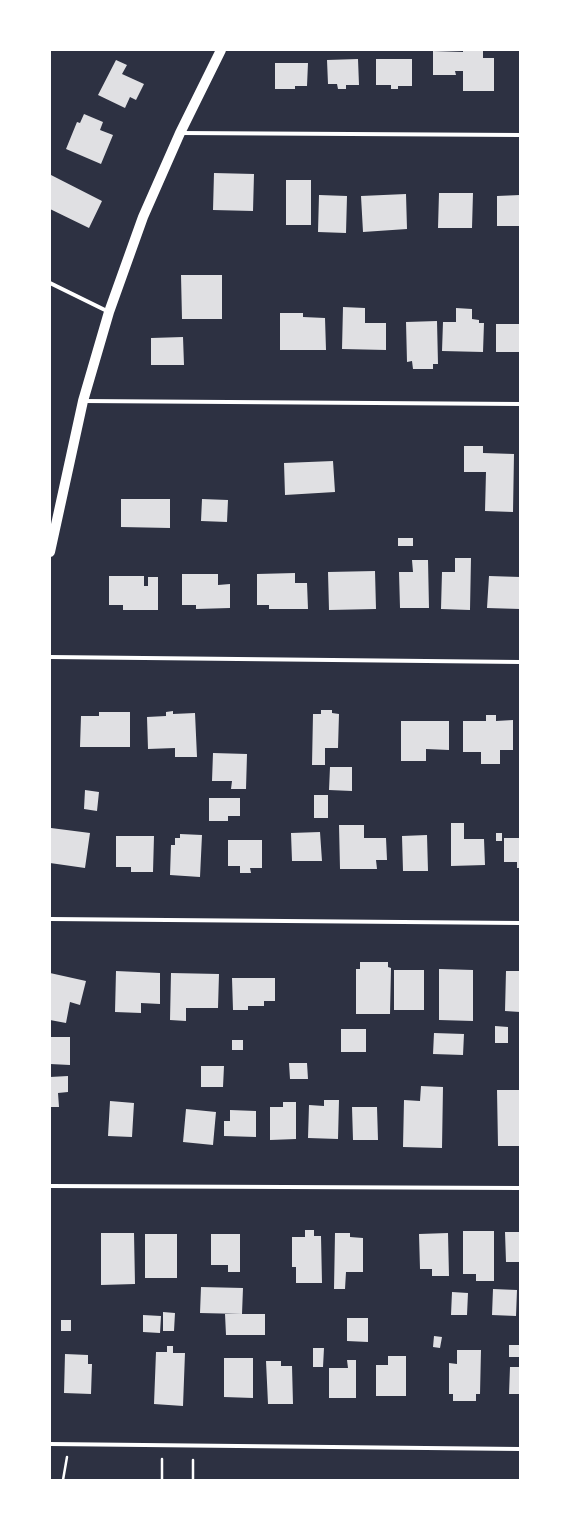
<!DOCTYPE html>
<style>
body{margin:0}
#map{position:relative;width:570px;height:1530px;overflow:hidden;background:#2d3142;font-family:Poppins,sans-serif}
canvas{display:block}
.frame{position:absolute;inset:0;border:51px solid #fff;pointer-events:none}
</style>
<div id="map">
<canvas width="570" height="1530"></canvas>
<div class="frame"></div>
</div>
<script>
const ctx = document.querySelector('canvas').getContext('2d');
ctx.lineJoin = 'round';
function fillPath(path, color) {
  ctx.fillStyle = color;
  ctx.fill(path, 'evenodd');
}
function stroke(path, color, width, dash) {
  ctx.strokeStyle = color;
  ctx.lineWidth = width;
  ctx.lineCap = dash ? 'butt' : 'round';
  ctx.setLineDash(dash || []);
  ctx.stroke(path);
}
fillPath(new Path2D(`
 M463,50H483V58H494V91H463V71H455L456,75H433V51L463,52Z
 M358,59L359,85H346V89H338L337,84H328L327,60Z
 M376,59H412V86H398V89H391V85H376Z
 M116,60L127,65L122,74L144,84L136,100L130,97L125,108L98,95Z
 M275,63H308L307,86H295V89H275Z
 M84,114L103,122L100,130L113,135L101,164L66,149L77,122L80,123Z
 M214,173L254,174L253,211L213,210Z
 M51,175L102,201L89,228L50,209Z
 M286,180H311V225H286Z
 M439,193H473L472,228H438Z
 M406,194L407,229L363,232L361,196Z
 M319,195L347,196L346,233L318,232Z
 M520,195V226H497V196Z
 M181,275H222V319H182Z
 M343,307L365,308V323H386V350L342,349Z
 M456,308L472,309V319L479,320V323H484L483,352L442,351L443,322H456Z
 M280,313H303V317L325,318L326,350H280Z
 M437,321L438,364H433V369H413L412,361L407,362L406,322Z
 M496,324H520V352H496Z
 M183,337L184,365H151V338Z
 M464,446H483V453L514,454L513,512L485,511L486,472H464Z
 M333,461L335,492L285,495L284,463Z
 M121,499H170V528L121,527Z
 M202,499L228,500L227,522L201,521Z
 M398,538H413V546H398Z
 M455,558H471L470,610L441,609L442,572H455Z
 M412,560H428L429,608H400L399,572H413Z
 M375,571L376,609L329,610L328,572Z
 M295,573V583H307L308,609H269V605H257V574Z
 M182,574H218V585L230,584V608L196,609V605H182Z
 M109,576H144V586H148V577H158V610H123V605H109Z
 M489,576L520,577V609L487,608Z
 M321,710H332V713L339,714L338,748H325V765H312L313,714H321Z
 M173,711V714L195,713L197,757H175V748L148,749L147,717L166,716V712Z
 M99,712H130V747H80L81,716H99Z
 M486,715H496V721L513,720V750H500V764H481V752H463V721H486Z
 M401,721H449V750L426,749V761H401Z
 M213,753L247,754L246,789H231L232,781H212Z
 M330,767H352V791L329,790Z
 M85,790L99,792L97,811L84,809Z
 M314,795H328V818H314Z
 M209,798H240V816H228V821H209Z
 M451,823H464V839H484L485,865L451,866Z
 M339,825H364V838H386L387,860H376L377,869H340Z
 M51,828L90,833L85,868L50,863Z
 M320,832L322,861H292L291,833Z
 M496,833H502V841H496Z
 M180,834L202,835L200,877L170,875L171,845H175V838H180Z
 M427,835L428,871H403L402,836Z
 M116,836H154L153,872H131V867H116Z
 M504,838H520V868H517V862H504Z
 M228,840H262V868H250L251,873H240V866H228Z
 M360,962H388V967L391,968L390,1014H356V969H360Z
 M439,969L473,970V1021L439,1020Z
 M394,970H424V1010H394Z
 M116,971L160,973V1004L141,1003V1013L115,1012Z
 M506,971H520V1012L505,1011Z
 M50,973L86,981L80,1005L70,1002L66,1023L50,1020Z
 M171,973L219,974L218,1008H186V1021L170,1020Z
 M232,978H275V1001H264V1006H248V1010H233Z
 M495,1026L508,1027V1043H495Z
 M341,1029H366V1052H341Z
 M434,1033L464,1034L463,1055L433,1054Z
 M50,1037H70V1065L50,1064Z
 M232,1040H243V1050H232Z
 M289,1063H307L308,1079H290Z
 M201,1066H224L223,1087H201Z
 M68,1076V1092L58,1093L59,1107H50V1077Z
 M421,1086L443,1087L442,1148L403,1147L404,1100L420,1101Z
 M497,1090H520V1146H498Z
 M324,1100H339L338,1139L308,1138L309,1105L324,1106Z
 M110,1101L134,1103L132,1137L108,1136Z
 M283,1102H296V1139L270,1140V1107H283Z
 M352,1107H377L378,1140H353Z
 M186,1109L216,1112L213,1145L183,1142Z
 M230,1110L256,1111V1137L224,1136V1121H230Z
 M305,1230H314V1236H321L322,1283H296V1267H292V1237H305Z
 M463,1231H494V1281H476V1274H463Z
 M505,1232H520V1262H506Z
 M101,1233H134L135,1284L101,1285Z
 M335,1233H350V1237L363,1238V1272H346L345,1289H334Z
 M448,1233L449,1276H432V1269H420L419,1234Z
 M145,1234H177V1278H145Z
 M211,1234H240V1272H228V1265H211Z
 M201,1287L243,1288L242,1314L200,1313Z
 M493,1289L517,1290L516,1316L492,1315Z
 M452,1292L468,1293L467,1315H451Z
 M163,1312L175,1313L174,1331H163Z
 M225,1314H265V1335H226Z
 M143,1315L161,1316L160,1333L143,1332Z
 M347,1318H368V1342L347,1341Z
 M61,1320H71V1331H61Z
 M434,1336L442,1337L440,1348L433,1347Z
 M509,1345H520V1357H509Z
 M167,1346H173V1353H185L183,1406L154,1404L156,1352H167Z
 M313,1348H324L323,1367H313Z
 M457,1350H481L480,1394H476V1401H453V1394H449V1363L457,1364Z
 M65,1354L88,1355V1364H92L91,1394L64,1393Z
 M388,1356H406V1396H376V1365H388Z
 M224,1358H253V1398L224,1397Z
 M347,1360H356V1398H329V1368H348Z
 M266,1361H281V1366H292L293,1404H268Z
 M510,1367H520V1394H509Z`), '#e0e0e3');
stroke(new Path2D(`
 M193,1460V1480
 M63,1480L67,1457
 M162,1480V1459`), '#fff', 2.5);
stroke(new Path2D(`
 M181,133L520,135
 M50,283L109,312
 M83,401L520,404
 M50,657L520,662
 M50,919L520,923
 M50,1186L520,1188
 M50,1444L520,1449`), '#fff', 4);
stroke(new Path2D(`
 M50,552L83,401L109,312L143,217L180,133L221,50`), '#fff', 10);
</script>
